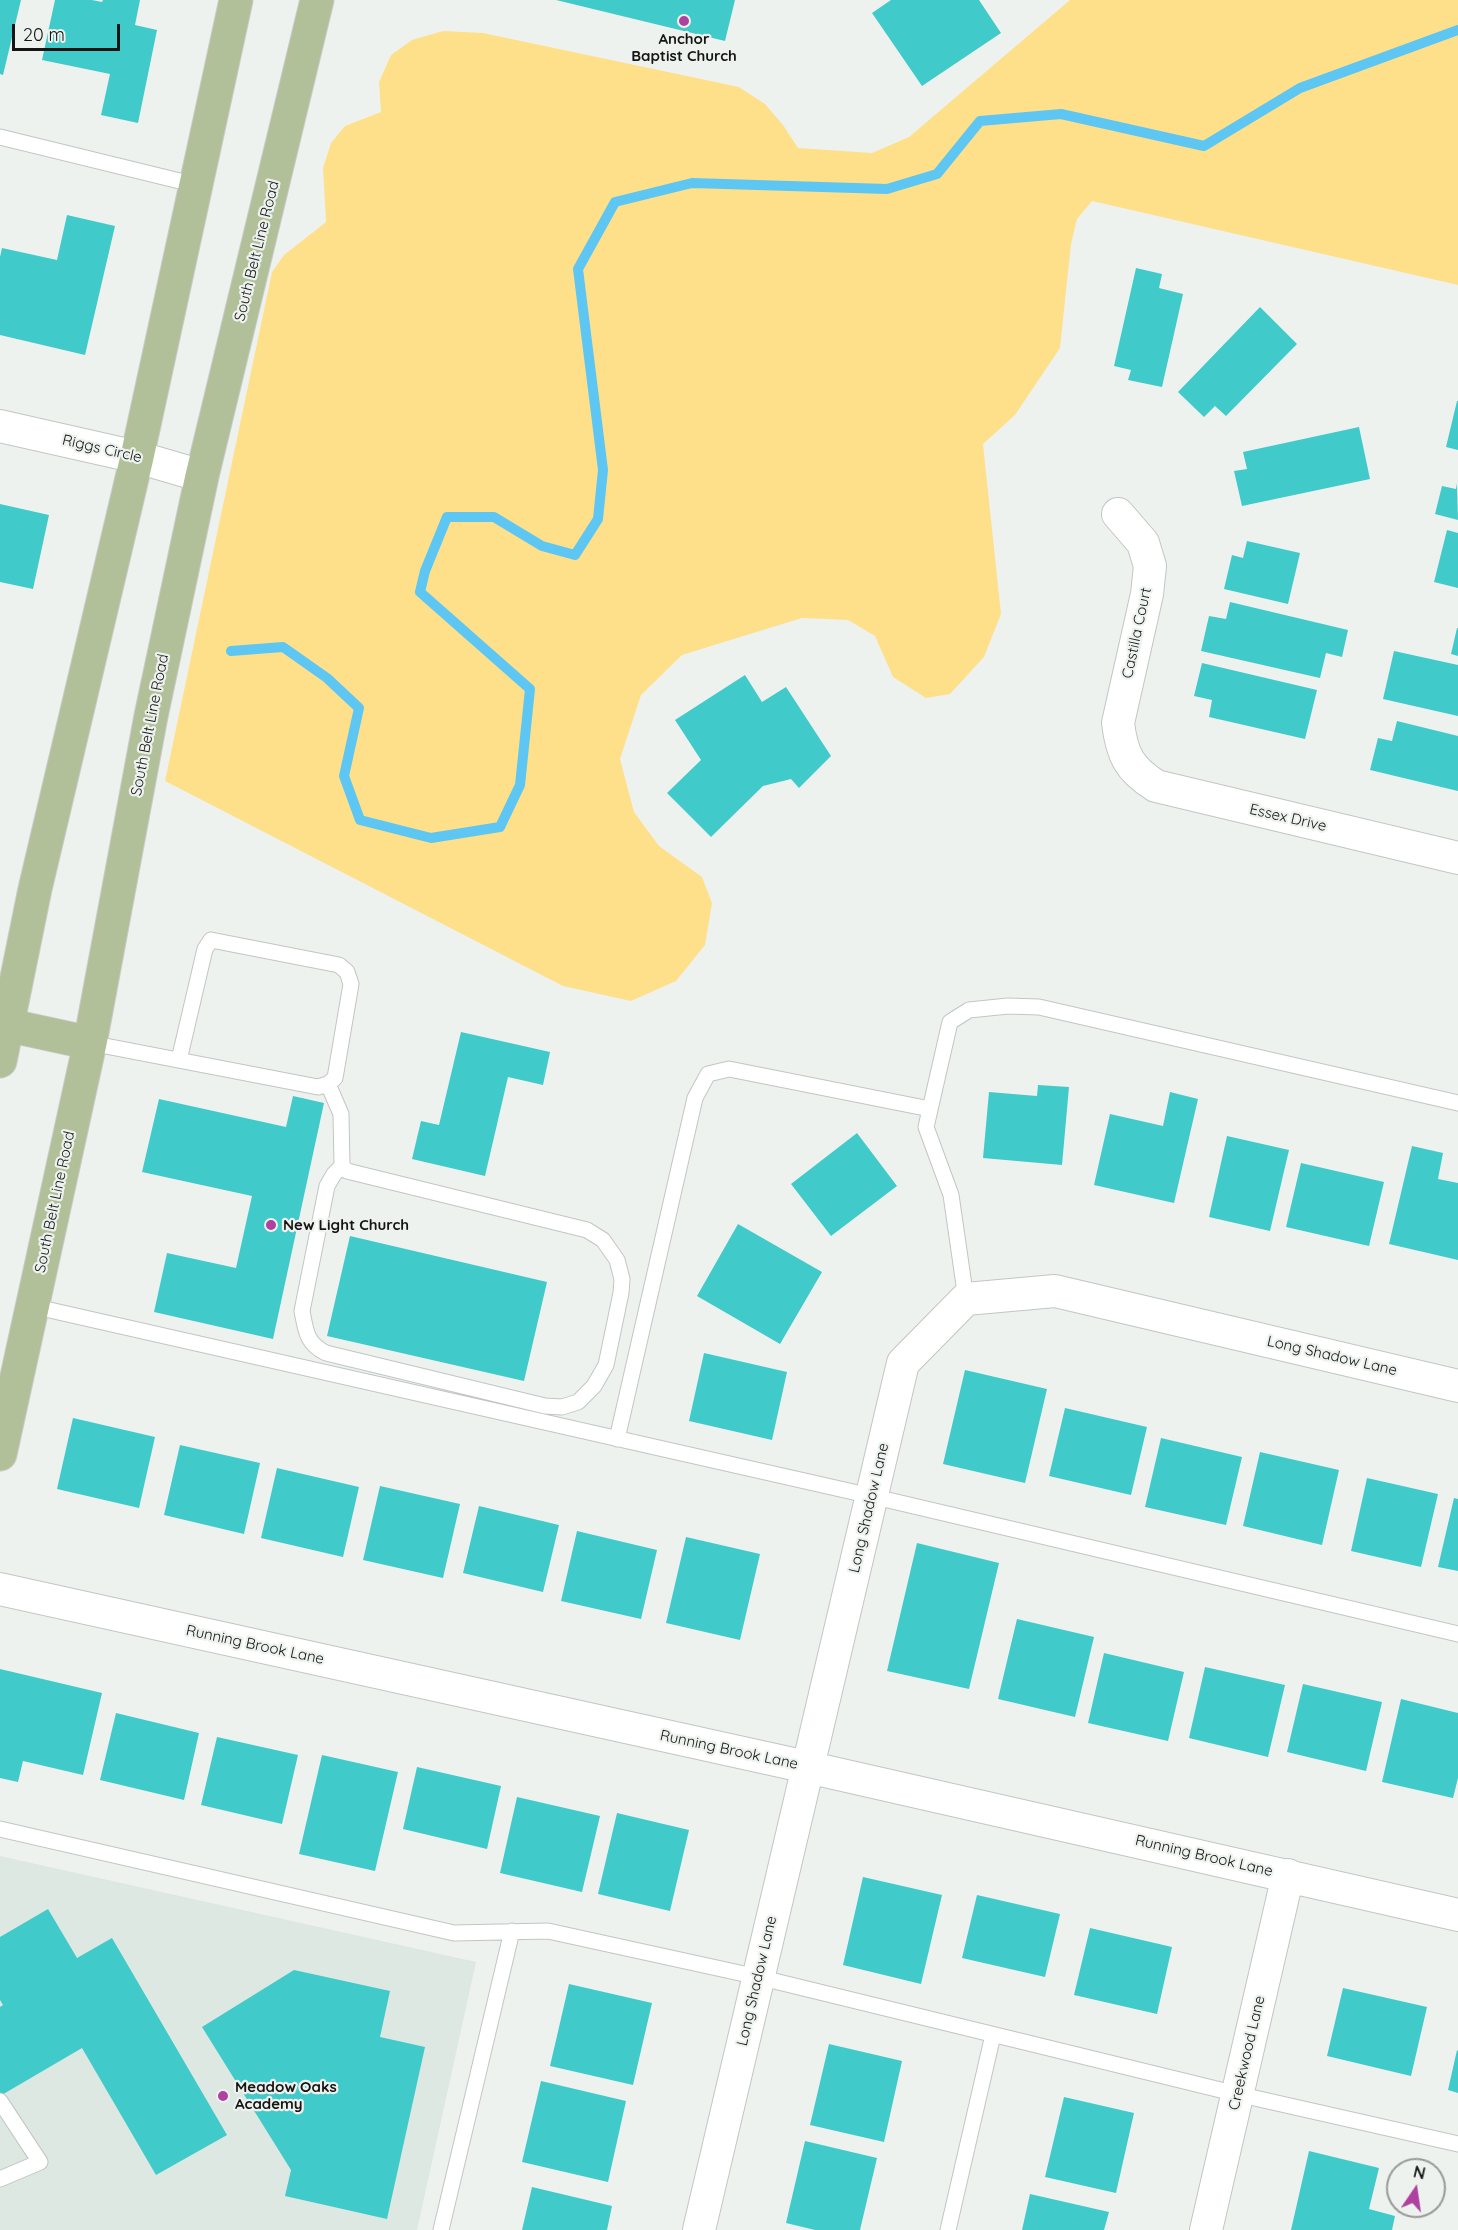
<!DOCTYPE html>
<style>
body{margin:0}
#map{position:relative;width:1458px;height:2230px;overflow:hidden;background:#eef2ef;font-family:Quicksand,sans-serif}
canvas{display:block}
.north{position:absolute;left:1386px;top:2158px;width:60px;height:60px;box-sizing:border-box;background:#eef2ef;border:2px solid #979a97;border-radius:50%;rotate:13deg;font-size:16px;font-weight:700;line-height:24px;text-align:center;color:#141514}
.north::after{content:'';display:block;margin:auto;width:21px;height:27px;background:#af41a0;clip-path:polygon(50% 0,100% 100%,50% 72%,0 100%)}
.scale{position:absolute;left:12px;top:24px;width:108px;height:27px;box-sizing:border-box;border:3px solid #141514;border-top:0;padding-left:8px;font-size:18px;line-height:21px;white-space:nowrap;color:#141514;-webkit-text-stroke:4px #eef2ef;paint-order:stroke}
</style>
<div id="map">
<canvas width="1458" height="2230"></canvas>
<div class="north">N</div>
<div class="scale">20 m</div>
</div>
<script>
const ctx = document.querySelector('canvas').getContext('2d');
ctx.lineJoin = 'round';
function fillPath(path, color) {
  ctx.fillStyle = color;
  ctx.fill(path, 'evenodd');
}
function stroke(path, color, width, dash) {
  ctx.strokeStyle = color;
  ctx.lineWidth = width;
  ctx.lineCap = dash ? 'butt' : 'round';
  ctx.setLineDash(dash || []);
  ctx.stroke(path);
}
function label(font, color, halo, rows, align = 'center') {
  ctx.font = font + ' Quicksand,sans-serif';
  ctx.lineWidth = 4.5;
  ctx.setLineDash([]);
  ctx.textBaseline = 'middle';
  ctx.strokeStyle = halo;
  ctx.fillStyle = color;
  for (const [text, x, y, turn = 0] of rows) {
    ctx.save();
    ctx.translate(x, y);
    ctx.rotate((+turn || 0) * Math.PI / 180);
    ctx.textAlign = isNaN(turn) ? turn : align;
    if (halo) ctx.strokeText(text, 0, 0);
    ctx.fillText(text, 0, 0);
    ctx.restore();
  }
}
fillPath(new Path2D(`
 M0,1856L476,1962L417,2230H0Z`), '#dce8e1');
fillPath(new Path2D(`
 M1070,0H1458V285L1092,201L1077,219L1071,244L1060,348L1015,415L983,444L1001,614L984,657L950,694L926,698L893,677L875,636L848,620L802,618L682,655L641,695L620,759L634,812L659,846L702,877L712,903L705,945L676,981L631,1001L563,986L165,781L272,272L284,255L326,222L323,168L331,143L345,126L381,112L379,82L391,55L412,40L443,31L483,33L739,87L765,104L783,125L798,148L872,153L909,137Z`), '#fee08b');
stroke(new Path2D(`
 M231,651L283,647L327,678L359,708L344,776L360,820L431,838L500,827L520,785L530,689L420,592L425,571L447,517H494L542,546L575,555L598,519L603,470L578,269L615,202L692,183L887,189L937,174L980,121L1061,114L1204,146L1300,88L1458,30`), '#5ec6f3', 10);
fillPath(new Path2D(`
 M0,0H21L3,75L0,74Z
 M55,0H92L102,2L103,0H140L135,25L157,30L138,123L101,115L110,74L42,60Z
 M556,0H735L725,41Z
 M891,0H979L1001,33L922,86L872,13Z
 M67,215L115,226L85,355L0,335V257L2,248L57,260Z
 M1136,268L1162,274L1159,288L1183,294L1162,387L1128,380L1131,370L1114,366Z
 M1260,307L1297,344L1226,416L1215,406L1204,417L1178,392Z
 M1457,401H1458V450L1446,447Z
 M1359,427L1370,479L1242,506L1234,471L1247,469L1243,452Z
 M1457,483L1458,520L1435,514L1442,486L1456,489Z
 M0,504L49,515L33,589L0,582Z
 M1447,530L1458,533V588L1434,582Z
 M1247,541L1300,553L1288,604L1224,589L1232,555L1243,558Z
 M1230,602L1348,630L1342,657L1326,653L1320,678L1201,651L1209,616L1226,619Z
 M1457,628H1458V656L1451,654Z
 M1394,651L1458,665V716L1383,699Z
 M1202,663L1317,690L1305,739L1209,717L1212,700L1194,696Z
 M745,675L762,702L786,687L831,756L799,788L791,779L763,786L711,837L667,793L701,760L675,720Z
 M1397,721L1458,736V791L1370,770L1378,738L1392,741Z
 M461,1032L550,1052L543,1085L508,1077L485,1176L412,1159L421,1121L439,1125Z
 M1038,1085L1069,1087L1062,1165L983,1158L989,1092L1037,1096Z
 M1170,1092L1198,1099L1174,1203L1094,1185L1110,1114L1163,1126Z
 M293,1096L324,1103L273,1339L154,1312L167,1253L236,1268L252,1196L142,1172L159,1099L286,1127Z
 M857,1133L897,1186L831,1236L791,1184Z
 M1227,1136L1289,1150L1270,1231L1209,1217Z
 M1412,1146L1443,1153L1438,1179L1458,1183V1260L1389,1244Z
 M1301,1163L1384,1182L1369,1246L1286,1227Z
 M738,1224L822,1272L780,1344L697,1296Z
 M350,1236L547,1282L524,1381L327,1336Z
 M704,1353L787,1372L772,1440L689,1421Z
 M965,1370L1047,1389L1025,1483L943,1464Z
 M1065,1408L1147,1427L1131,1495L1049,1476Z
 M73,1418L155,1437L139,1508L57,1489Z
 M1161,1438L1242,1457L1226,1525L1145,1507Z
 M180,1445L260,1463L244,1534L164,1515Z
 M1260,1452L1339,1470L1322,1545L1243,1526Z
 M277,1468L359,1487L343,1557L261,1538Z
 M1367,1478L1438,1494L1421,1567L1351,1551Z
 M380,1486L460,1504L443,1578L363,1560Z
 M1454,1498L1458,1499V1571L1438,1567Z
 M479,1506L559,1525L543,1592L463,1573Z
 M577,1531L657,1550L641,1619L561,1601Z
 M686,1537L760,1554L740,1640L666,1623Z
 M917,1543L999,1563L969,1689L887,1671Z
 M1017,1619L1094,1637L1075,1717L998,1699Z
 M1104,1653L1184,1672L1168,1741L1088,1723Z
 M1205,1667L1285,1685L1268,1757L1189,1738Z
 M0,1669L102,1693L83,1775L23,1761L18,1782L0,1778Z
 M1303,1684L1382,1702L1366,1771L1287,1752Z
 M1401,1699L1458,1713V1778L1453,1798L1382,1782Z
 M116,1713L199,1733L184,1800L100,1780Z
 M217,1737L298,1755L282,1824L201,1805Z
 M322,1755L398,1772L375,1871L299,1854Z
 M417,1767L501,1786L487,1849L403,1829Z
 M517,1797L600,1816L582,1892L500,1873Z
 M617,1813L689,1830L670,1911L598,1894Z
 M863,1877L942,1895L921,1984L843,1965Z
 M977,1895L1060,1914L1045,1977L962,1958Z
 M48,1909L77,1958L112,1938L227,2135L156,2175L82,2048L0,2096V2007L3,2005L0,2000V1937Z
 M1090,1928L1172,1947L1157,2014L1074,1995Z
 M294,1970L390,1991L380,2037L425,2047L387,2219L285,2196L291,2170L202,2027Z
 M569,1984L652,2003L633,2085L550,2066Z
 M1343,1988L1427,2007L1411,2076L1327,2056Z
 M829,2044L902,2061L884,2142L810,2125Z
 M1457,2050L1458,2051V2093L1448,2090Z
 M541,2081L626,2101L608,2182L522,2162Z
 M1064,2097L1134,2113L1116,2193L1045,2177Z
 M805,2141L877,2158L860,2230H815L786,2223Z
 M1309,2151L1379,2168L1369,2209L1395,2216L1392,2230H1291Z
 M532,2187L612,2206L607,2230H522Z
 M1030,2194L1109,2212L1104,2230H1022Z`), '#41caca');
const service = new Path2D(`
 M0,137L196,185
 M90,1043L318,1087L328,1084L335,1078L351,984L347,972L339,965L211,940L205,949L179,1060
 M328,1084L341,1114L342,1166L347,1171L587,1230L603,1240L617,1260L622,1279L621,1293L606,1365L594,1386L578,1402L562,1407L545,1406L326,1353C306,1343 306,1331 302,1311L327,1186L334,1174L342,1166
 M966,1299L951,1195L926,1127L950,1022L969,1010L1008,1006L1039,1007L1458,1103
 M32,1306L871,1496L1458,1634
 M617,1439L695,1098L708,1074L729,1069L930,1109
 M0,1829L454,1933L548,1931L758,1977L1237,2094L1458,2144
 M0,2101L40,2162L0,2179
 M441,2230L512,1931
 M948,2230L993,2035`);
const minor = new Path2D(`
 M0,426L137,457L202,476
 M1118,514L1143,543L1150,566L1147,594L1118,723C1122,755 1129,769 1156,786L1458,858
 M0,1589L807,1767L1458,1915
 M699,2230L903,1363L966,1299L1055,1291L1458,1386
 M1206,2230L1288,1875`);
const primary = new Path2D(`
 M7,1025L90,1043
 M0,1061L35,889L137,457L236,0
 M0,1454L90,1043L151,716L202,476L317,0`);
stroke(service, '#c2c6c3', 17);
stroke(minor, '#c2c6c3', 34);
stroke(primary, '#cbcccb', 35);
stroke(service, '#fff', 15);
stroke(minor, '#fff', 32);
stroke(primary, '#b1c098', 33);
for (const [x, y, r, color] of [
 [684,21,6,"#af41a0"],
 [271,1225,6,"#af41a0"],
 [223,2096,6,"#af41a0"]
]) {
  const dot = new Path2D();
  dot.arc(x, y, r, 0, 2 * Math.PI);
  ctx.fillStyle = color;
  ctx.fill(dot);
  stroke(dot, '#eef2ef', 2);
}
label('bold 15px', '#141514', '#eef2ef', [
 ["Anchor",684,39,"center"],
 ["Baptist Church",684,56,"center"],
 ["New Light Church",283,1225],
 ["Meadow Oaks",235,2087],
 ["Academy",235,2104]
], 'left');
label('15px', '#141514', '#eef2ef', [
 ["South Belt Line Road",257,251,-76],
 ["Riggs Circle",102,449,13],
 ["Castilla Court",1137,633,-78],
 ["South Belt Line Road",150,725,-79],
 ["Essex Drive",1288,818,13],
 ["South Belt Line Road",55,1202,-78],
 ["Long Shadow Lane",1332,1356,13],
 ["Long Shadow Lane",869,1508,-77],
 ["Running Brook Lane",255,1645,12],
 ["Running Brook Lane",729,1750,12],
 ["Running Brook Lane",1204,1856,13],
 ["Long Shadow Lane",757,1981,-77],
 ["Creekwood Lane",1247,2053,-77]
]);
</script>
